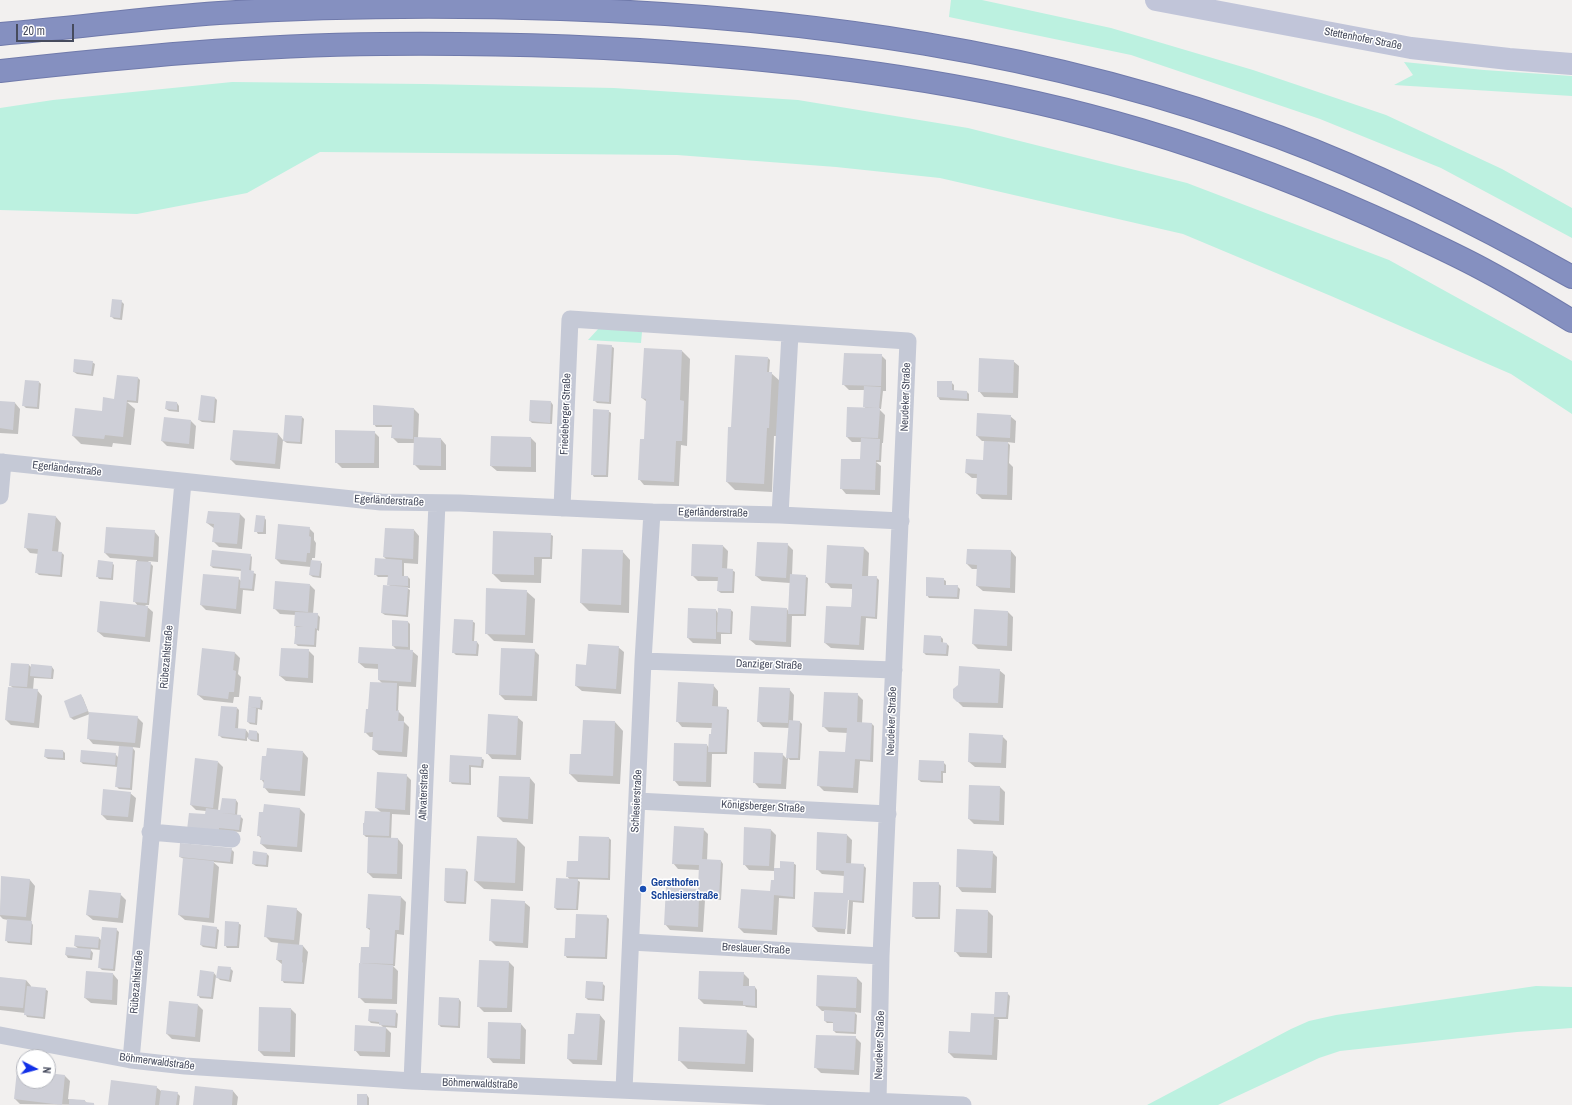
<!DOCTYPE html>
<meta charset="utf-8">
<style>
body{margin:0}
#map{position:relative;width:1572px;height:1105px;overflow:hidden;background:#f2f0ef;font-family:"Archivo Narrow",sans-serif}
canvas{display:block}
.north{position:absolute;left:16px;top:1049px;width:40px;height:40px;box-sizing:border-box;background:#fff;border:1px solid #b5b7be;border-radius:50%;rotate:96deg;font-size:11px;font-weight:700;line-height:16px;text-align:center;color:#464b5d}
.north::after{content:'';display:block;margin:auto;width:14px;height:18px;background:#1230e8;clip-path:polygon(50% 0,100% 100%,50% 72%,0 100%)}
.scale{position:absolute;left:16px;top:24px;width:58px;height:18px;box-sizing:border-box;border:2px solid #464b5d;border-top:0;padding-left:5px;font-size:12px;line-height:14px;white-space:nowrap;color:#464b5d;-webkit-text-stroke:3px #fff;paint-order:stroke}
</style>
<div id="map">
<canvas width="1572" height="1105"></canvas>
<div class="north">N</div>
<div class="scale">20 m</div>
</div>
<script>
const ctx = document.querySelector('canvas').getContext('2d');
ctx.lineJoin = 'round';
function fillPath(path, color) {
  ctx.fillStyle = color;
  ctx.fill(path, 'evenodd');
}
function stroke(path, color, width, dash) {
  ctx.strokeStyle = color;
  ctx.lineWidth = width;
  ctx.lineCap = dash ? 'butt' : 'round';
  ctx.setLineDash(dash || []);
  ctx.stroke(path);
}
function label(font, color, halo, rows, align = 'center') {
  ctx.font = font + ' "Archivo Narrow",sans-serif';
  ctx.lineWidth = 3;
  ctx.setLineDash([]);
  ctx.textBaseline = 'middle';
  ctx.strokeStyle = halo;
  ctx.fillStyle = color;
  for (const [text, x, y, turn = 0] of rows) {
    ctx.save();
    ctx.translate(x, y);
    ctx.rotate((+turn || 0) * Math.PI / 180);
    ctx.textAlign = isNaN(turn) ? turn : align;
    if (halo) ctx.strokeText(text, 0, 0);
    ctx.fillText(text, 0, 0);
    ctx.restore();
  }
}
fillPath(new Path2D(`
 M951,0H982L1111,28L1253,70L1386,115L1502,169L1572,208V238L1441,168L1320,119L1131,55L949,17Z
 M1404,62L1484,70L1572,76V96L1394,85L1413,75Z
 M232,82L424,84L614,88L798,100L968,128L1187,183L1389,260L1572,361V414L1511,374L1331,296L1183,234L940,178L836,167L677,155L320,152L247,193L137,214L0,210V108L53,100Z
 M599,328L642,332L641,343L588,340Z
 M1536,986L1572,987V1028L1517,1032L1340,1051L1319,1058L1218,1105H1147L1291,1029L1309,1021L1336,1015Z`), '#bcf1e0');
fillPath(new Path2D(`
 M121,301L124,304L122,320L114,319L111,316Z
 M611,346L614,348L611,404L597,403L595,401Z
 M682,351L690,359L687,446L681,445L679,486L644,485L639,479L645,440L647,402L642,398Z
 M881,355L886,360V391H883L881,409H879L885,415L883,443H882L881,462H876L881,466L880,495L846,494L841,488L862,460V442H852L847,437L866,409L864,406L865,390H849L843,384Z
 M768,358L770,360L769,373H771L780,381L777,436H774L772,492L735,490L727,482L732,428Z
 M1013,361L1019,366L1018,398L984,397L979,391Z
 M92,362L95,364L93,376L77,374L74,372Z
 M118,376L138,378L140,380L138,403L127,402L135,409L131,445L113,443L112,447L81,444L73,436L103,412L115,400Z
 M39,382L41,384L39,409L26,408L23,405Z
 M938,382H951L954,385V391L967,392L969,394V401L940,400L938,397Z
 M202,396L215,398L217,400L215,423L202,422L199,420Z
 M0,402L15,403L20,409L18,434L0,433Z
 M551,402L553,405L552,424L532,423L530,421Z
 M177,403L179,406V412L169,411L166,409Z
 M414,409L419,414L418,438L441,439L446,445V470H420L414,464L415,443H398L392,437L393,427H376L374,424Z
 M608,411L611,413L608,477H594L592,474Z
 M1010,416L1016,421L1015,443L1007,442L1010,445L1009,463L1013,467L1012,500L982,499L977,494L978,478H972L966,473L984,461L985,441H982L977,436Z
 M302,417L304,419L302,444L287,443L284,441Z
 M191,421L196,426L194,449L167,446L162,441Z
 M374,432L379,437V468H342L336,462Z
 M278,434L283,440L280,469L236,465L231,460Z
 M531,438L536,443V472L497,471L491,466Z
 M29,514L56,517L61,523L58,553H62L64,555L62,577L39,575L36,572L39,554L30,553L25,547Z
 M240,514L245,519L242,549L219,547L213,541L215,529L207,523Z
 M264,517L266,520V534H258L256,531Z
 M309,528L314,533V540L316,543L315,558H312V561H320L322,564L321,578L313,577L310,575L311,567L281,564L276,559Z
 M414,530L419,536L418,564L404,563V577H408L410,579V588H407L410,590L408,617L385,615L382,613L391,587L388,584L389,577H378L375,574L387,560L384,557Z
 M154,531L159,537L158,562L148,561L153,566L149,605H145L153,612L150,642L104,637L98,632L138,606L134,601L137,560L110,558L105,553Z
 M550,534L553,536L552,559H542L541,583L501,582L493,574Z
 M787,544L793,550L792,575L805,576L808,578L806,616H792L791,647L756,645L750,640L787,609L789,612L790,583L762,581L756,576Z
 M723,546L728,551L727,570H732L735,572L734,593H721L718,591L719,581H698L692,575Z
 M828,546L864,548L869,553L868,577H876L879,580L877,619L866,618L864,650L831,648L825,643L852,608L853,589L831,588L826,582Z
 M583,550L622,551L630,560L629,613L589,611L581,603Z
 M1011,551L1016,557L1015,593L983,591L977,586L978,569H972L967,564Z
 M250,555L252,557L251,572L256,574L254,591L243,590L241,614L206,610L201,605L238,578L241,581L242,571L213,568L211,566Z
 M112,563L114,565L113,580L99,579L97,576Z
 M943,579L946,581V586H957L960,589L959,599L929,598L927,595Z
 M310,585L315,590L313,614H317L320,617L319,631L317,630L316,647L298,646L295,643L296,615L280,614L274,608Z
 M526,591L535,599L533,643L494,641L486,633Z
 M716,610L718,613L731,610L733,612L732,634H721V644L693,643L688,638Z
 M975,610L1008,612L1013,617L1012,651L978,649L973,644Z
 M472,621L475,623L474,642H477L479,645L478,656L456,655L453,652Z
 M408,622L410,624V650L412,651L418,656L416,687L399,686L398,711L404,717V722L409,727L407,757L379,755L373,750L374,737H370L365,732L382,711V683L379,680V669L365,668L359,663L397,650L393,646Z
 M941,637L943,639V643L947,644L949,646L948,656L926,655L924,653Z
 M618,647L624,652L621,694L582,691L576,686L587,666Z
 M308,650L314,656L313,683L286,681L280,676Z
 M534,650L539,655L537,701L505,700L500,695Z
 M234,652L240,658L238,674L241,677L239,697H234L233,703L204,700L198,695Z
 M12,664L29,665L32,668L52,667L54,670L53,679L34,678L33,690H37L42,696L39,728L11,725L6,720L13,688L10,685Z
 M999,670L1005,675L1003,708L963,707L954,698Z
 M713,685L718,691V708H726L729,710L727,754H712L711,787L679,786L674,780L707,745L709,748L712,728L682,727L677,721Z
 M789,689L794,695L793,721L800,722L802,724L800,760H790L788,758L786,789L759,788L754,782L782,754L787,759L790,728L763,727L758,721Z
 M857,694L863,700L862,723L872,724L874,726L873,762L860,761L858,793L824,791L818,785L848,754V733L829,732L823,726Z
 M81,695L83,698L89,713L137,717L143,723L140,748L132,747L135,751L132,790L119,789L116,786L118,767L83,764L81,762L115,754L119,758L120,746L93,744L88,738L90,714L74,720L71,718L65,702Z
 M260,698L263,701L262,710L258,709L257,725L250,724L248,722L252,709L249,706Z
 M237,708L239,710L238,729L246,730L249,734V731L257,732L259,734V742L251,741L247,737V741L222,738L220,736Z
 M517,717L523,722L521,760L492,759L487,753Z
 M615,722L623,731L620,784L578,782L570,774L582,755Z
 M1002,736L1007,741L1006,768L975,767L969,762Z
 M63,751L65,753V760L48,759L45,757Z
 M303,752L308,758L305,796L269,793L264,787V783L261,779Z
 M451,756L481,758L484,760L483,768L471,767V785L452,784L450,781Z
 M919,761L943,762L946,765V773H943V783L921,782L919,780Z
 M218,762L223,767L218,810L221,811L236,800L238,803L237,816H240L243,819L241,832L206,830V811L196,810L191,805Z
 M406,775L411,780L410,815L392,814L391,839H398L403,845L402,879L373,878L368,873L369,837H366L364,835V824L381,812L376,808Z
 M530,778L535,784L533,824L503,822L498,817Z
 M1000,787L1005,792L1004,825L974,824L969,819Z
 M130,793L136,798L133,822L107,820L102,815Z
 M300,809L305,814L302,852L267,849L261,844L262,839L258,835L264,813Z
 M703,829L708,834L707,861H721L723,864L721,900H705L703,932L670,930L665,924L699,890V870L678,869L673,863Z
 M771,830L776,835L774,869H781L793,863L796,865L795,899L779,898L777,935L744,933L739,928L773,892L775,871L749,870L744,864Z
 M847,835L852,840L851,865H863L866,868L864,903L853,902L851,934H847L849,898H847L845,934L818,932L813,927L845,894V876L822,874L817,869Z
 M609,838L611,840L610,880L576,879L580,882L578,910H557L555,908L570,880L567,876L579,862Z
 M517,839L525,847L523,891L484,889L475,881Z
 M231,849L234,852L233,864L213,862L219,867L214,923L185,920L179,915L184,859L180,857Z
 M992,852L997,857L996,893L962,892L957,886Z
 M267,854L269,856L268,867L256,866L253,864Z
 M466,870L468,872L466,904L447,903L445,901Z
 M2,878L30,880L35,886L31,922L33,925L32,945L8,943L6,940L8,920L3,919L0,916Z
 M938,883L941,886L940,919H916L913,916Z
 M120,894L126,900L123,923L93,920L87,915Z
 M401,897L406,902L404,935L397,934L395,966H393L398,971L397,1004L365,1003L359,997L363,965L361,963L370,948L371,931L367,928Z
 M524,902L530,907L528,948L496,946L490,940Z
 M296,909L302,914L299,946H303L308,952L304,984L284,983L282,980L283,965L277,960L279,943L271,942L266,937Z
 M988,911L993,916L992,958L960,957L955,951Z
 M606,916L609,919L607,959L567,958L565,955L576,939Z
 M238,923L241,925L239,948H227L225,945Z
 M216,928L219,930L217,949L203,947L201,945Z
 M116,929L119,932L115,971L102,970L99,967L101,950L90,949L93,953L92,960L68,958L66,955V948L79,949L75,946L99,938L102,941Z
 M509,962L514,967L512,1012H484L478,1006Z
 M230,968L233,971L231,982L220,980L216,976L213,999L200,998L198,995L214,973L217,977Z
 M700,972L743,973L749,979V987H755L757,990V1008L746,1007L745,1006L704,1004L699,999Z
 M87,973L113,974L118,980L117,1005L91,1003L85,998Z
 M0,978L26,980L31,986V988L45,989L48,991L45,1019L27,1017L25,1013L0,1010Z
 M857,978L862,983L861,1013L854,1012L857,1015L856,1034L836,1033L834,1031V1023H827L825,1021V1011H822L817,1006Z
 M602,983L605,986L604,1001L588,1000L586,998Z
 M1007,993L1010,996L1008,1019H997L999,1020L997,1060L954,1058L949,1053L971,1033L995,1015Z
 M459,999L461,1002L460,1028L441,1027L439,1025Z
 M170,1002L198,1005L203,1010L200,1042L172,1039L167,1034Z
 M291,1009L296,1014L295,1057L264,1056L259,1051Z
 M395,1011L398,1014L397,1028L385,1027L391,1033L390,1057L360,1056L355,1050L383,1027L380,1024L371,1023L369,1021Z
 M600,1015L605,1021L602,1065L573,1064L568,1059L575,1035Z
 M521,1024L526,1030L525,1064L493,1063L488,1057Z
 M746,1031L754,1039L753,1072L688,1069L679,1060Z
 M855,1037L861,1043L859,1075L821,1073L816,1068Z
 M24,1071V1081H48V1074L65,1076L70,1081L68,1099L85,1101L87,1103L95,1105L20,1104L15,1099Z
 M156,1087L161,1091L177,1093L180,1096L179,1105H109Z
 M233,1091L238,1097L237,1105H194Z
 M367,1095L369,1098V1105H358Z`), '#0003');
fillPath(new Path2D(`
 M112,299L122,300L120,318L110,317Z
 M597,344L612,345L609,402L593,401Z
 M644,348L682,350L680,400L684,401L682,441H676L674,482L638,480L640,439H644L646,399L641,398Z
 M844,353L882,354L881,386L842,385Z
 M735,355L768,357L767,372H772L769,428H767L764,484L726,482L728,427H731Z
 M979,358L1014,360L1013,393L978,392Z
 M74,359L93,361L91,374L73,372Z
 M117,375L138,377L136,401L127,400L123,437L105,435L104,439L72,436L75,408L102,411L103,397L114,399Z
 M25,380L39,381L37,407L22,406Z
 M937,381H952V390L967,391V399L937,397Z
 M864,386L881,387L879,408L863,407Z
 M201,395L215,397L213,421L198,420Z
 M530,400L551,401L550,423L529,421Z
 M0,401L15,402L13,430L0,428Z
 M166,401L177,402V410L165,409Z
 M373,405L414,408L413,439L391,438L392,425H373Z
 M847,407L880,408L878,438L846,437Z
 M593,409L609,410L606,475H591Z
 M977,413L1011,415L1010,438L976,436Z
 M285,415L302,416L300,442L283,441Z
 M164,417L191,420L189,444L161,441Z
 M233,430L278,433L275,464L230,460Z
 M335,430L375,431L374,463H335Z
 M491,436L531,437V467L490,466Z
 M414,437L441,438V466L413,465Z
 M861,438L880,439L879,460H876L875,490L840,489L841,459H860Z
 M984,441L1008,442L1007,495L976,494L977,474L965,473L966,459L983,460Z
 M208,511L240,513L237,544L212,542L214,524L206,523Z
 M28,513L56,516L52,551L62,552L60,575L35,573L38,549L24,548Z
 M256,515L265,516L263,532H254Z
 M278,524L310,527L309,536L311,537L310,553H307L306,562L275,559Z
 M106,527L155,530L153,557L104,553Z
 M385,528L414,529L413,559L383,557Z
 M493,531L551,533L550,557H534V575L492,574Z
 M757,542L788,543L786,578L755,576Z
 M692,544L723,545L722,568L733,569L732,591H717L718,577L691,576Z
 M827,545L864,547L862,576H877L875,617L861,616L859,645L824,643L826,606L851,607L852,596V584L825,583Z
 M582,549L623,550L621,605L580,603Z
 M967,549L1011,550L1010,588L976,586L977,565L966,564Z
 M212,550L251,554L249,570L254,571L252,589L240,588L241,569L210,566Z
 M375,558L402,560V576H408V586L387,585L388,575H374Z
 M98,560L113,562L111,578L96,577Z
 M311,560L321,561L319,576L309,575Z
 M136,561L151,562L147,603L133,602Z
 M203,574L239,577L236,609L200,605Z
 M790,574L806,575L804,614H788Z
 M926,577L944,578V585H958L957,597L926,596Z
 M275,581L310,584L308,612L273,609Z
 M383,585L408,587L406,615L381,613Z
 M486,588L527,590L525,635L485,634Z
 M100,601L148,606L145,637L97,632Z
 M751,606L787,608L786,642L749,640Z
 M688,608L716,609V639L687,638Z
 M718,608L731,609L730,633L717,632Z
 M974,609L1008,611L1007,646L972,644Z
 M295,612L318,613L317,629L315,628L314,645L294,644L296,627H304L294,626Z
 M454,619L473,620L472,641H477L476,654L452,653Z
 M392,620L408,621V647L392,646Z
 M924,635L941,636V642L947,643L946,654L923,653Z
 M588,644L619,646L616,689L575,686L576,664L586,665Z
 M359,647L413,650L411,682L378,680V664L358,663Z
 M202,648L235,652L233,670L236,671L234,692H229L228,699L197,695Z
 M281,648L309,649L308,678L279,676Z
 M501,648L535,649L532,696L499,695Z
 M11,663L29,664L27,687L9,686Z
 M31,664L52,666L51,678L30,676Z
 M959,666L1000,669L998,703L957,702L953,698V689L958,685Z
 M370,682L397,683L396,711L399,710L398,721H404L402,752L372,750L373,732L364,733L366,709H368Z
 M678,682L714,684L712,706L727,707L725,752H708L709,734H711L712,723L676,722Z
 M8,687L38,689L34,723L5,720Z
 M759,687L790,688L788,723L757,722Z
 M824,692L858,693L857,722L872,723L870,760L855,759L853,788L817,786L819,751L845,752L847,728L822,727Z
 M81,694L88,711L70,718L64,701Z
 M249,696L261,697L260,708L248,707Z
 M221,706L237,707L235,728L246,729L245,739L218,736Z
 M248,707L256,708L255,723L247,722Z
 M89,712L138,716L135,743L87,739Z
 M488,714L518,716L516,755L486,754Z
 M583,720L615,721L613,776L569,774L570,754H581Z
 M789,720L800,721L798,758H786Z
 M249,730L257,731V740L248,739Z
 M969,733L1003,735L1001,763L968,762Z
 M674,743L707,744L706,782L673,781Z
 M119,746L133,747L130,788L115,787Z
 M267,748L303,751L300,791L263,788L264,780H260L262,756H266Z
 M45,749L63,750V758L44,757Z
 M81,750L116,753L115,765L80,762Z
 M754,752L783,753L781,784L753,783Z
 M450,755L482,757L481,766L469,765V783L449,782Z
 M195,758L218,761L213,808L190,805Z
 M919,760L944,761V771H941V781L918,780Z
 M377,772L407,774L405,810L375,808Z
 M499,776L530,777L528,819L497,817Z
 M969,785L1000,786L999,821L968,819Z
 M103,789L131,792L128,817L101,815Z
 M222,798L236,799L235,814L220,813L241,815L239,830L219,828V830H187L189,813L205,814L206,808L220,810Z
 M264,804L300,808L297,847L260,844L261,836H257L259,812H263Z
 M365,811L390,812L389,836L363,835V823H364Z
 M674,826L704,828L702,859L721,860L719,898L699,897L698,927L664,925L666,887L698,889L699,865L672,864Z
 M744,827L771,829L769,866L743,865Z
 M817,832L847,834L846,863L864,864L862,901L848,900L846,929L812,927L814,892L843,893L844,871L816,870Z
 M477,836L517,838L515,883L474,881Z
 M579,836L609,837L608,878L566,877L567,861H578Z
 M368,837L398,838L397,874L367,873Z
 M180,843L232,848L230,862L179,857Z
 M957,849L993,851L991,888L956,887Z
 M253,851L267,853L266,865L252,864Z
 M183,858L214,861L209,918L178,915Z
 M780,861L794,862L793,897L774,895L772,930L738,928L741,889L770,891L771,880H774V868H780Z
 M445,868L466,869L464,902L444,901Z
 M1,876L30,879L26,917L0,915Z
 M556,878L578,879L576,909L554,908Z
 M913,882H939L938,917H912Z
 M89,890L121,893L118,918L86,915Z
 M368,894L401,896L399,930H395L393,964L360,963L361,947H369L370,928H366Z
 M491,899L525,901L523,943L489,941Z
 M267,905L297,908L294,940L264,937Z
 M956,909L988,910L987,953L954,952Z
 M576,914L607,915L605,957L564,956L565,938H575Z
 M7,919L32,921L30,943L5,941Z
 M225,921L239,922L237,946H224Z
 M202,925L217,927L215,947L200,945Z
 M102,927L117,928L113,969L98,968Z
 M75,935L99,937L98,948L74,946Z
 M278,943L303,945L302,962L303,963L302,982L281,981L282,960H276Z
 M66,947L91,949L90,958L65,955Z
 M479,960L509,961L507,1008L477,1007Z
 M359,963L393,965L392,999L358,998Z
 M218,966L231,967L229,980L216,978Z
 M200,970L214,972L211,997L197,996Z
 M86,971L113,973L112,1000L84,998Z
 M699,971L744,972L743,986H755V1006L743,1005V1001L698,999Z
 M817,975L857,977L856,1008L816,1006Z
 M0,977L26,980L23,1008L0,1006Z
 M586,981L603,982L602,999L585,998Z
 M27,986L46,988L43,1017L24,1015Z
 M995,992H1008L1006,1017H994L992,1055L948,1053L949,1031L970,1032L971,1013L994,1014Z
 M439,997L459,998L458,1026L438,1025Z
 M169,1001L198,1004L195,1037L166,1034Z
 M259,1007L291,1008L290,1052L258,1051Z
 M369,1009L396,1010L395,1026L379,1025V1022L368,1021Z
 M824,1010L855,1012L854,1032L833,1031V1022L824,1021Z
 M576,1013L600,1014L597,1060L567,1059L568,1034H574Z
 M488,1022L521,1023L520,1059L487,1058Z
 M355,1025L386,1027L385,1052L354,1051Z
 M679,1027L747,1030L745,1064L678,1061Z
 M816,1035L856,1036L854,1070L814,1068Z
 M17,1070H24V1081H48V1073L65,1075L62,1105L14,1099Z
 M111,1080L157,1086L155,1105H108Z
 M195,1086L233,1090L232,1105H193Z
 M161,1090L178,1092L176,1105H159Z
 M357,1094H367V1105H357Z
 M69,1099L85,1100V1102L94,1103V1105H69Z`), '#cecfd7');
const highway = new Path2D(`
 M0,34C73,28 146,18 219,13C332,6 447,5 561,9C805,17 1048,51 1279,137C1381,175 1478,224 1572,277
 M0,71C127,57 254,45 382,44C491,43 599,46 708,55C854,67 1000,88 1141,130C1232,157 1321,192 1407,232C1434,245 1461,257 1488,272C1516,287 1544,304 1572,321`);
stroke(highway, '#707aab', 24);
stroke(new Path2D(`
 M0,462L381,502L460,503L652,512L780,515L901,521
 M0,496L3,462
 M562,508L570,319L908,341L881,956L878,1102
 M780,515L790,334
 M643,661L894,670
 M637,801L888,814
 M150,832L232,839
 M631,942L881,956
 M0,1035L131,1060L185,1066L412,1081L963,1105
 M131,1060L183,482
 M412,1081L437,503
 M624,1090L643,661L652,512`), '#c5c9d6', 17);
stroke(new Path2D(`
 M1156,0L1411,48L1509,59L1572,64`), '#c1c5d9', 22);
stroke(highway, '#8590c0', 22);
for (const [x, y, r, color] of [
 [643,889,4,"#1a4fb4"]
]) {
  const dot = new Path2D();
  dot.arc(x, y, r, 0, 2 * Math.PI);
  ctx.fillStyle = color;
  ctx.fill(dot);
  stroke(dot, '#fff', 1.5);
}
label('11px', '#464b5d', '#fff', [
 ["Stettenhofer Straße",1363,39,11],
 ["Neudeker Straße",906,397,-88],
 ["Friedeberger Straße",566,414,-88],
 ["Egerländerstraße",67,469,6],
 ["Egerländerstraße",389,501,3],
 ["Egerländerstraße",713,513,1],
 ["Rübezahlstraße",167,657,-85],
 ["Danziger Straße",769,665,2],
 ["Neudeker Straße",892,721,-88],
 ["Altvaterstraße",424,792,-88],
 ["Schlesierstraße",637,801,-87],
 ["Königsberger Straße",763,807,3],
 ["Breslauer Straße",756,949,3],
 ["Rübezahlstraße",137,982,-85],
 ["Neudeker Straße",880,1045,-88],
 ["Böhmerwaldstraße",157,1062,7],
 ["Böhmerwaldstraße",480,1084,2]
]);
label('bold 11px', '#164399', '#fff', [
 ["Gersthofen",651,883],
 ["Schlesierstraße",651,896]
], 'left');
</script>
